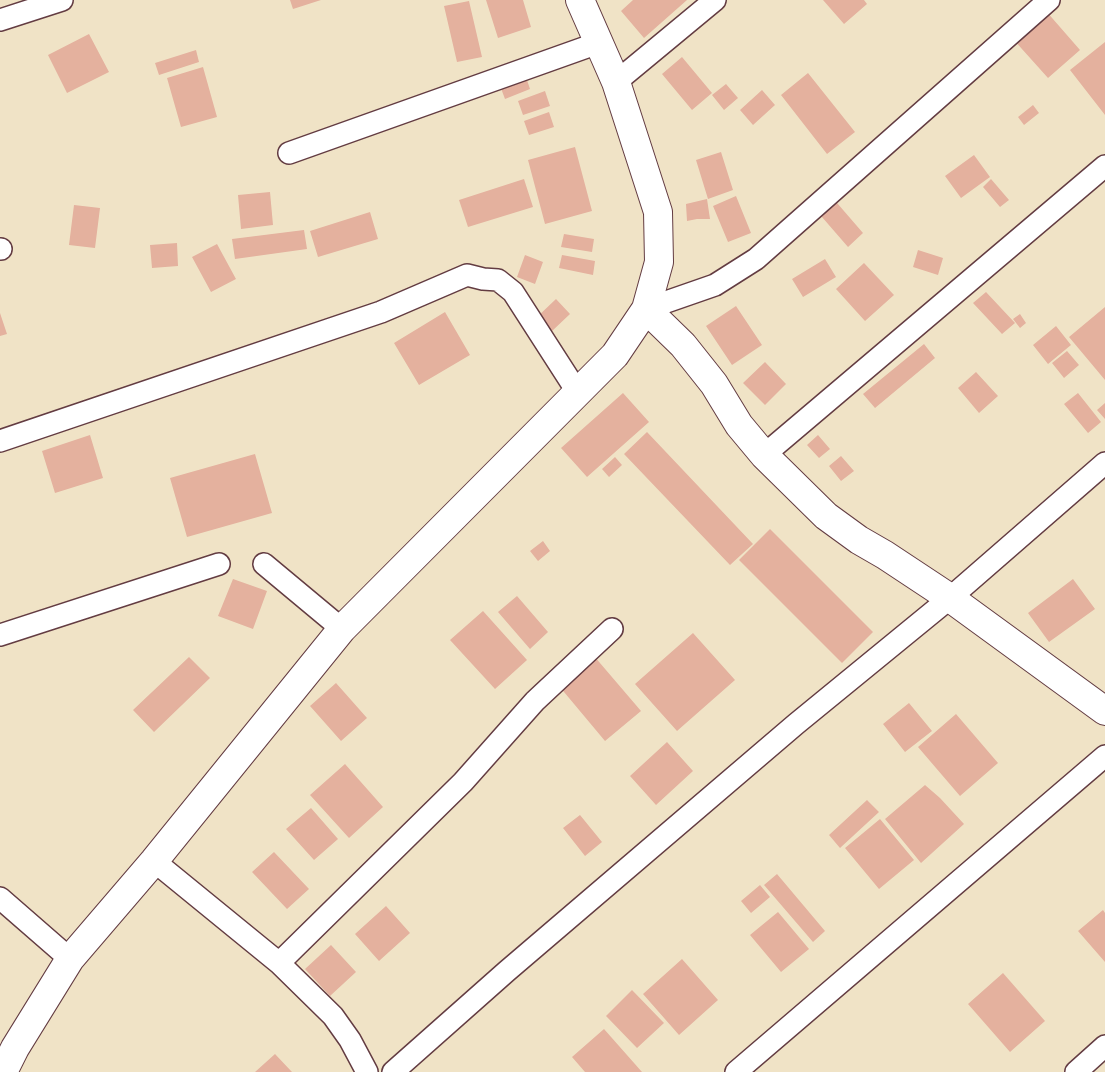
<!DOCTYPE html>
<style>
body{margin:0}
canvas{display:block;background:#f0e3c6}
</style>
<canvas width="1105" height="1072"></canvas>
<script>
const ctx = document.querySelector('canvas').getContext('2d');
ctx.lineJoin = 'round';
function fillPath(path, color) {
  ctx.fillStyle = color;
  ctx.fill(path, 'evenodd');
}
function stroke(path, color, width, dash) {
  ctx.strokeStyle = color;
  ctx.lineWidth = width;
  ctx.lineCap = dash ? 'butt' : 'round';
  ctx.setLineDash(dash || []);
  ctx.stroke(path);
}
fillPath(new Path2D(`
 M290,0H321L293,9Z
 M486,0H523L531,27L498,38Z
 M633,0H687L644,38L621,11Z
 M823,0H864L867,4L844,24Z
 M469,1L482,57L457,62L444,6Z
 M1046,11L1080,50L1048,78L1013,39Z
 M89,34L109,72L67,93L48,55Z
 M1105,42V115L1070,70Z
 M196,50L199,62L159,75L155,63Z
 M682,57L712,93L692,110L662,74Z
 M203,67L217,117L181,127L167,78Z
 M808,73L855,132L827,154L781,95Z
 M525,74L530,89L505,99L499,83Z
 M726,84L738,98L724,110L712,95Z
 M762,90L775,105L753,125L740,110Z
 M545,91L550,106L523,115L518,101Z
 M1033,105L1039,113L1024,125L1018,117Z
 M549,112L554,127L529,135L524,121Z
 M575,147L592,211L545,224L528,160Z
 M721,152L733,190L708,199L696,160Z
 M974,155L990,177L961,198L945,176Z
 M524,179L533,207L468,227L459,200Z
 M991,179L1009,200L1000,207L983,187Z
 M270,192L273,225L241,229L238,195Z
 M736,196L751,233L728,242L713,206Z
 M831,196L863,233L848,247L815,209Z
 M707,199L710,219H697L687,221L686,204Z
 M74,205L100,208L95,248L69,245Z
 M370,212L378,239L318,257L310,231Z
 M304,230L307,249L235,259L232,239Z
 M564,234L594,239L592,252L561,247Z
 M177,243L178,266L152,268L150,245Z
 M217,244L236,279L211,292L192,257Z
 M918,250L943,258L938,275L913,267Z
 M525,255L543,262L535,284L517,277Z
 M562,255L595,261L593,275L559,268Z
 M825,259L836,277L803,297L792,279Z
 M864,263L894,295L865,321L836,289Z
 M986,292L1015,323L1002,334L973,303Z
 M556,299L570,314L551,332L536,318Z
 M736,306L762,345L732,365L706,326Z
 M1105,307V380L1069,337Z
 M445,312L470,355L419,385L394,343Z
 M0,313L7,334L0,336Z
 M1020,314L1026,323L1020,328L1013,319Z
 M1056,326L1071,345L1048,364L1033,345Z
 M924,344L935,358L875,408L863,394Z
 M1067,351L1079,365L1064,378L1052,363Z
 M765,362L786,384L765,405L743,383Z
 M976,372L998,396L979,413L958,388Z
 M623,393L649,422L587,477L561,448Z
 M1078,393L1101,422L1088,433L1064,404Z
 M1105,403V419L1097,410Z
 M647,432L753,544L730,565L624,454Z
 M90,435L103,478L55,493L42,451Z
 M818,435L830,449L819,458L807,445Z
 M255,454L272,513L187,537L170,478Z
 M841,456L854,471L841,481L829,466Z
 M615,457L622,465L609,477L602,469Z
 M770,529L873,632L842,663L739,560Z
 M543,541L550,551L538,561L530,551Z
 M233,579L267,591L253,629L218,616Z
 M1073,579L1095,609L1049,642L1028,613Z
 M517,596L548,632L530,649L498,612Z
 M483,611L527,660L495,689L450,640Z
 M693,633L735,680L677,731L635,684Z
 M594,656L641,711L605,741L559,686Z
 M189,657L210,678L154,732L133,710Z
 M336,683L367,718L341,741L310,706Z
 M909,703L932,731L905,752L883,724Z
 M956,714L998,763L960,796L918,747Z
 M667,742L693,771L656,805L630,776Z
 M345,764L383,807L349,838L310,795Z
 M925,785L940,798L964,824L921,863L885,819Z
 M867,800L879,812L840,848L829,835Z
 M311,808L338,839L314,860L286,829Z
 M580,815L602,842L585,856L563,828Z
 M880,819L914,860L879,889L845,848Z
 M274,852L309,889L287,909L252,872Z
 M777,874L825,931L813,942L764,885Z
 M760,885L770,897L751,913L741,901Z
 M386,906L410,933L379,961L355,934Z
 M1103,910L1105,913V962L1078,931Z
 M778,912L809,949L781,972L750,935Z
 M331,945L356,972L330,996L305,969Z
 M682,959L718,1000L679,1035L643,994Z
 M1003,973L1045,1021L1010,1052L968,1004Z
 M632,990L664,1023L637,1048L606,1016Z
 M604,1029L642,1072H585L572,1057Z
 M275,1054L292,1072H255Z`), '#e4b19e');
const street = new Path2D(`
 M0,20L62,0
 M616,82L715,0
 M289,153L598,43
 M0,249H1
 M646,309L715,285L756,259L1049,0
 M0,441L381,312L467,275L483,279L498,280L513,292L578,393
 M764,455L1105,166
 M264,564L342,629
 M0,635L219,564
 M154,861L279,963L333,1016L350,1040L367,1072
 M0,898L70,959
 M279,963L463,782L535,701L612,629
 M393,1072L507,971L796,724L950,598L1105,463
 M736,1072L1105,756
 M1076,1072L1105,1046`);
const secondary = new Path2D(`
 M646,309L683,345L714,384L739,425L764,455L826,516L859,540L885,555L950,598L1105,711
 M3,1072L15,1048L70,959L154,861L342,629L615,355L646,309L659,262L658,212L616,82L580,0`);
stroke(street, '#633c42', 24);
stroke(secondary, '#633c42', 30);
stroke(street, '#fff', 21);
stroke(secondary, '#fff', 28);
</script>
